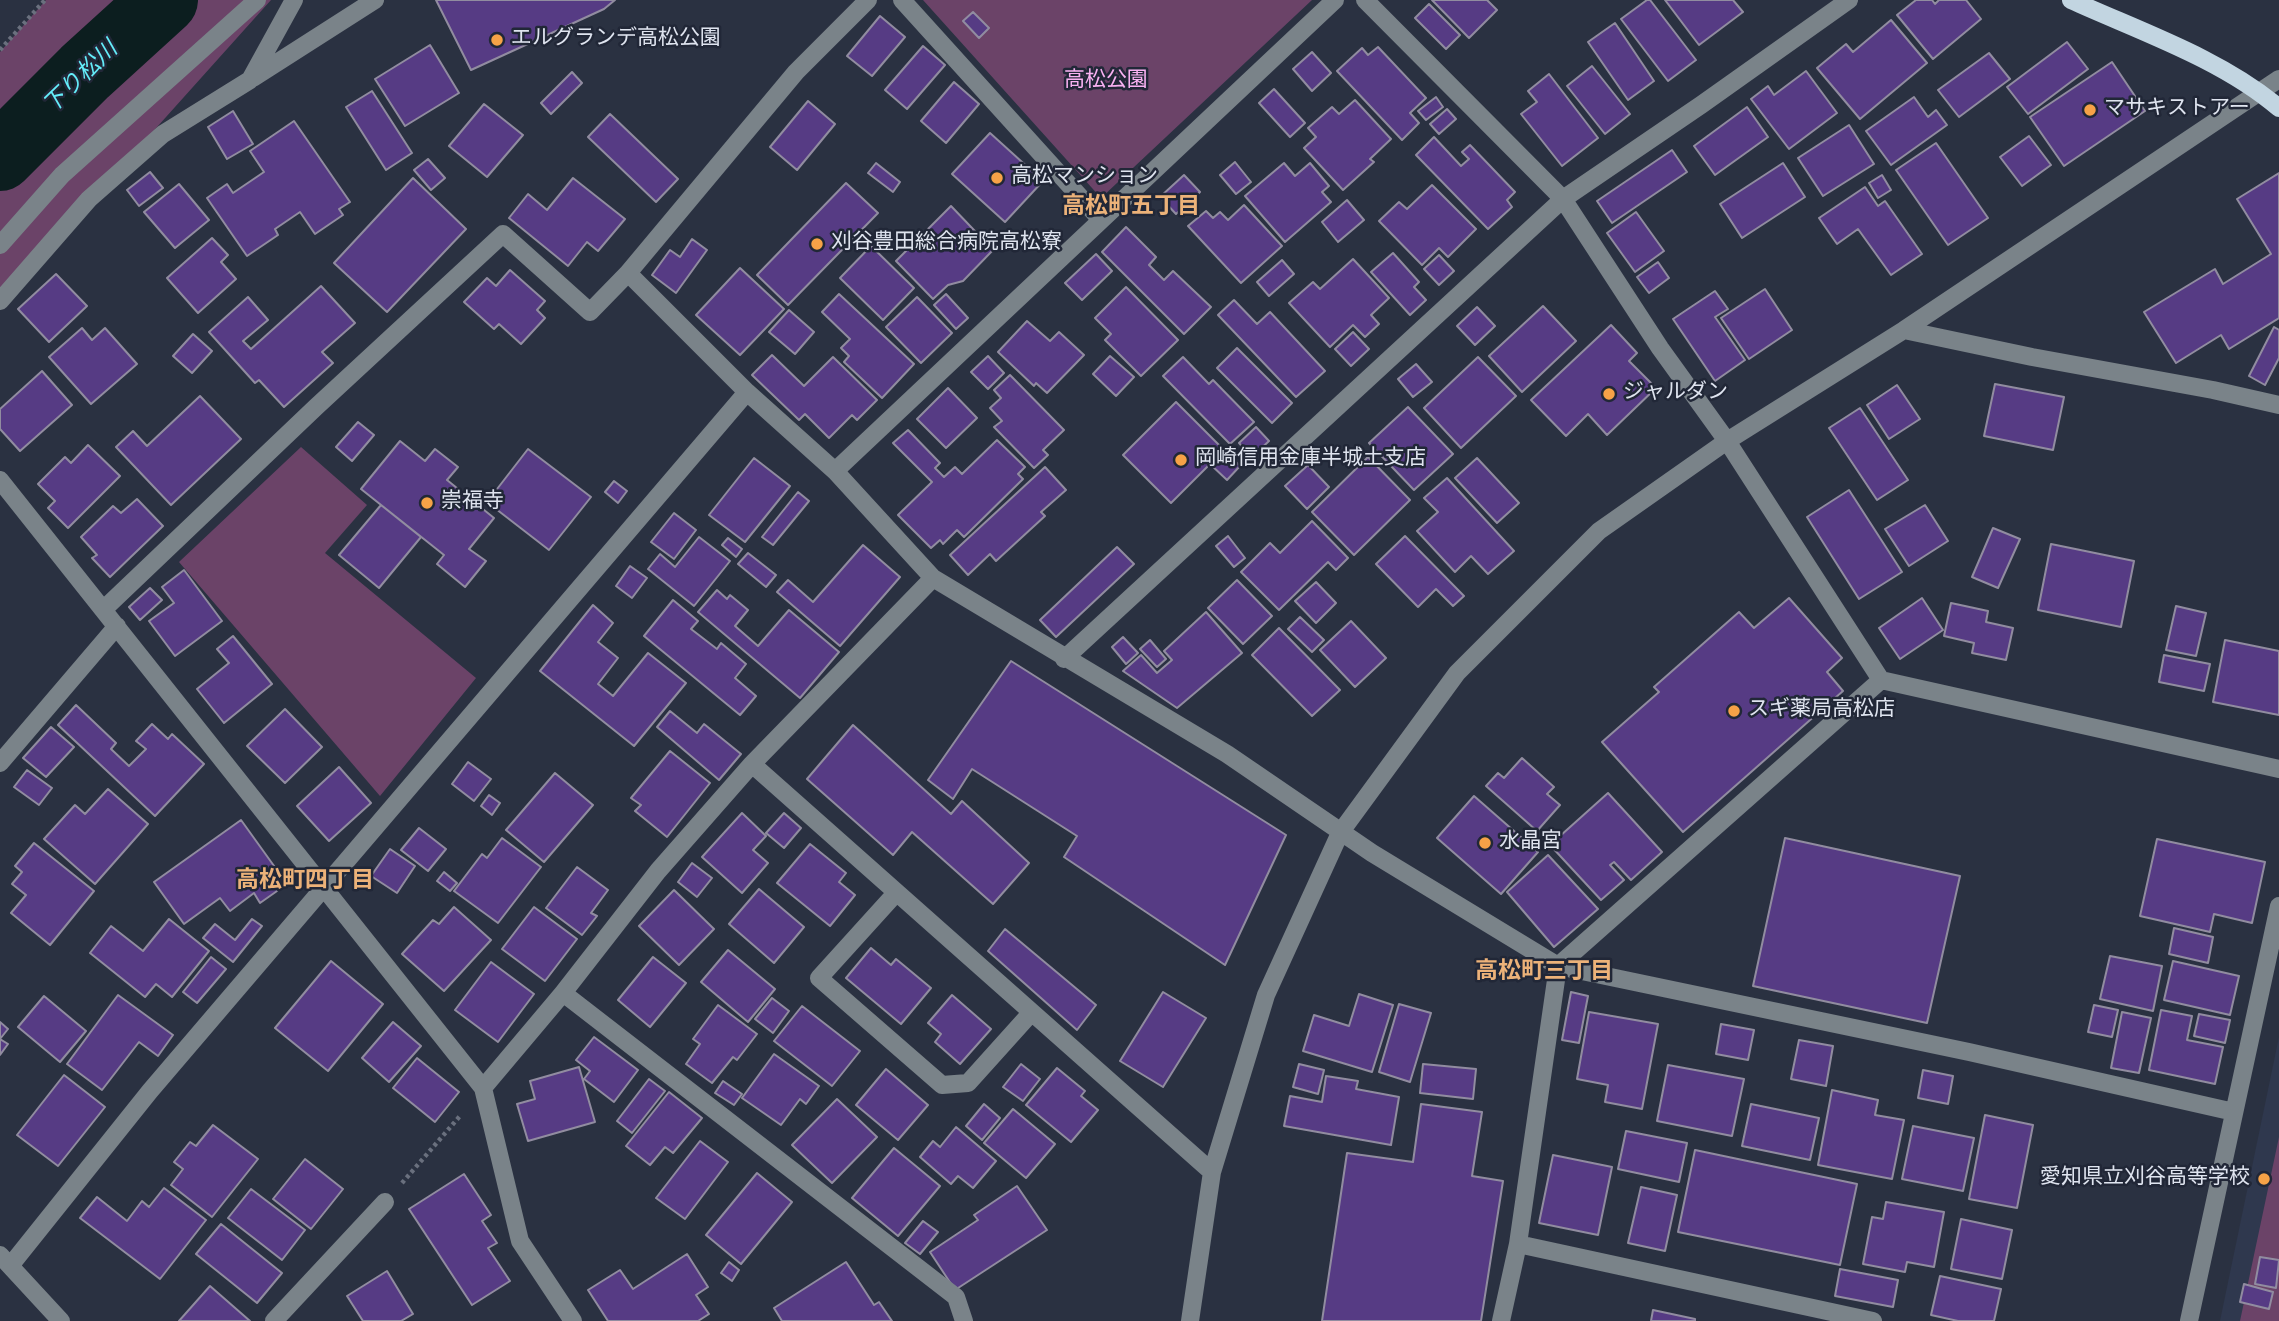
<!DOCTYPE html>
<meta charset="utf-8">
<style>
body{margin:0}
canvas{display:block;background:#2a3141}
</style>
<canvas width="2279" height="1321"></canvas>
<script>
const ctx = document.querySelector('canvas').getContext('2d');
ctx.lineJoin = 'round';
function fillPath(path, color) {
  ctx.fillStyle = color;
  ctx.fill(path, 'evenodd');
}
function stroke(path, color, width, dash) {
  ctx.strokeStyle = color;
  ctx.lineWidth = width;
  ctx.lineCap = dash ? 'butt' : 'round';
  ctx.setLineDash(dash || []);
  ctx.stroke(path);
}
function label(font, color, halo, rows, align = 'center') {
  ctx.font = font + ' Overpass,"Noto Sans JP",sans-serif';
  ctx.lineWidth = 5;
  ctx.setLineDash([]);
  ctx.textBaseline = 'middle';
  ctx.strokeStyle = halo;
  ctx.fillStyle = color;
  for (const [text, x, y, turn = 0] of rows) {
    ctx.save();
    ctx.translate(x, y);
    ctx.rotate((+turn || 0) * Math.PI / 180);
    ctx.textAlign = isNaN(turn) ? turn : align;
    if (halo) ctx.strokeText(text, 0, 0);
    ctx.fillText(text, 0, 0);
    ctx.restore();
  }
}
fillPath(new Path2D(`
 M2279,1037V1321H2220Z`), '#2f384e');
fillPath(new Path2D(`
 M46,0H271L0,302V52Z
 M923,0H1312L1101,198Z
 M301,447L367,505L325,553L476,678L380,796L179,562Z
 M2279,1137V1321H2240Z`), '#6b4368');
stroke(new Path2D(`
 M0,157L85,72L164,0`), '#0c1e1f', 68);
const building = new Path2D(`
 M436,0H615L604,9L471,70Z
 M1432,0H1487L1497,10L1469,38Z
 M1647,0H1650L1696,60L1668,81L1621,19Z
 M1665,0H1733L1743,12L1699,45Z
 M1916,0H1932L1935,4L1939,0H1966L1981,19L1933,59L1897,15Z
 M1429,4L1460,35L1446,49L1415,18Z
 M973,12L989,28L979,38L963,21Z
 M880,16L905,37L872,76L847,56Z
 M1891,20L1927,63L1860,119L1817,68L1846,44L1853,52Z
 M1615,23L1654,81L1628,100L1588,42Z
 M2067,42L2088,69L2028,114L2007,87Z
 M430,45L459,93L405,126L375,79Z
 M923,46L945,65L907,109L885,90Z
 M1378,47L1426,98L1410,113L1419,123L1402,140L1337,71L1362,48L1368,55Z
 M1312,52L1331,73L1312,91L1293,69Z
 M1989,53L2010,79L1959,117L1938,90Z
 M2112,62L2145,111L2064,166L2030,117Z
 M1592,66L1630,114L1605,134L1567,86Z
 M1806,71L1837,113L1789,149L1751,99L1768,86L1774,95Z
 M572,72L582,83L551,114L541,103Z
 M1549,74L1598,138L1562,166L1521,114L1537,102L1528,91Z
 M954,82L979,104L946,143L921,121Z
 M1274,89L1305,123L1290,137L1259,103Z
 M372,91L412,153L386,170L346,107Z
 M1436,97L1443,107L1426,120L1418,111Z
 M1914,97L1928,117L1936,110L1947,125L1891,165L1866,131Z
 M1355,100L1391,139L1370,159L1374,162L1343,190L1304,148L1316,137L1308,128L1332,107L1339,114Z
 M808,101L835,124L797,170L770,147Z
 M484,104L523,135L487,177L449,146Z
 M1747,107L1768,137L1715,175L1694,146Z
 M1447,109L1456,119L1439,134L1430,124Z
 M233,111L253,144L227,159L208,127Z
 M610,114L678,179L656,202L588,137Z
 M294,121L350,202L339,209L343,215L315,234L300,212L275,229L278,235L247,256L207,198L227,184L233,193L264,172L250,151Z
 M1849,125L1874,164L1823,196L1798,158Z
 M990,133L1043,181L1005,222L952,174Z
 M2029,136L2051,165L2022,186L2000,157Z
 M1434,137L1461,166L1469,159L1462,152L1470,145L1515,192L1507,200L1512,207L1488,229L1416,155Z
 M1936,143L1988,218L1948,245L1896,170Z
 M1672,150L1687,172L1612,223L1597,201Z
 M428,159L445,178L431,190L414,170Z
 M1235,162L1251,182L1236,194L1220,175Z
 M876,163L900,182L893,192L868,173Z
 M1284,163L1295,176L1310,163L1329,186L1322,192L1331,202L1285,242L1245,196Z
 M1783,163L1805,197L1742,238L1720,204Z
 M150,172L163,188L139,206L127,190Z
 M2279,173V318L2229,349L2221,335L2176,363L2144,312L2215,269L2223,284L2271,254L2237,199Z
 M1184,175L1200,192L1176,214L1160,197Z
 M1882,175L1891,190L1878,198L1869,183Z
 M413,178L466,229L387,312L334,263Z
 M573,178L625,219L598,251L587,242L568,266L509,218L528,194L547,210Z
 M846,183L878,213L788,305L757,275Z
 M179,184L209,220L175,248L144,212Z
 M1432,185L1476,229L1448,257L1439,248L1422,265L1379,221L1399,202L1407,209Z
 M1865,187L1878,206L1885,201L1922,254L1891,275L1858,229L1837,244L1819,218Z
 M1347,200L1364,220L1338,242L1322,222Z
 M1244,205L1282,246L1241,283L1188,226L1206,211L1213,218L1220,212L1228,220Z
 M951,206L993,250L963,281L948,285L933,299L896,261Z
 M1636,212L1664,251L1635,272L1607,233Z
 M1126,227L1156,257L1149,265L1164,280L1173,271L1211,307L1184,334L1102,252Z
 M212,238L228,255L221,262L236,279L198,313L167,278Z
 M692,239L707,250L676,293L652,275L670,250L680,257Z
 M871,246L914,288L883,320L840,278Z
 M1393,253L1419,282L1414,287L1426,300L1410,315L1371,272Z
 M1096,254L1112,271L1082,300L1065,283Z
 M1439,255L1454,271L1439,285L1424,269Z
 M1353,259L1389,298L1371,315L1379,324L1365,337L1353,325L1330,347L1289,303L1313,282L1320,289Z
 M1282,260L1294,274L1269,296L1257,282Z
 M1658,262L1669,278L1649,293L1637,277Z
 M740,268L784,309L740,355L696,315Z
 M510,270L545,301L537,310L545,318L521,344L499,324L494,329L464,302L487,278L496,286Z
 M56,274L87,306L49,342L18,309Z
 M321,286L355,323L322,352L333,363L284,407L259,380L255,383L209,332L248,297L268,320L243,341L251,349Z
 M1126,287L1178,340L1141,376L1105,340L1111,334L1095,318Z
 M1765,289L1792,330L1749,359L1721,318Z
 M1715,291L1728,309L1715,317L1745,360L1715,381L1673,319Z
 M839,294L914,364L882,398L844,362L849,356L841,348L850,339L822,312Z
 M946,294L968,318L956,329L934,305Z
 M917,297L952,333L921,363L886,327Z
 M1234,300L1257,324L1270,312L1325,371L1296,397L1218,315Z
 M1543,306L1576,341L1522,392L1489,356Z
 M1477,307L1495,326L1475,345L1457,326Z
 M789,310L814,332L795,354L769,332Z
 M1027,321L1050,341L1059,332L1084,355L1047,393L1036,383L1034,386L998,352Z
 M1611,325L1637,353L1629,361L1656,388L1607,435L1588,414L1566,436L1531,400Z
 M2274,327L2279,330V358L2265,385L2249,376Z
 M82,328L92,340L105,328L137,364L91,404L49,357Z
 M1353,332L1369,349L1351,366L1335,349Z
 M193,334L212,351L192,373L173,356Z
 M1237,348L1292,403L1272,423L1217,368Z
 M772,355L804,386L833,357L877,400L857,420L852,415L829,438L805,414L799,420L752,375Z
 M988,356L1004,373L988,389L971,372Z
 M1110,356L1134,377L1116,396L1093,374Z
 M1183,357L1209,384L1213,380L1254,422L1230,444L1163,376Z
 M1478,357L1516,396L1461,448L1424,408Z
 M1416,364L1432,382L1413,397L1398,379Z
 M42,371L72,405L20,451L0,429V409Z
 M1010,375L1064,430L1043,450L1048,455L1034,468L994,427L1002,421L990,408L1001,398L994,390Z
 M1995,384L2064,397L2053,450L1984,436Z
 M1897,385L1920,419L1889,439L1867,405Z
 M948,388L977,418L946,448L917,419Z
 M200,396L241,439L171,505L116,447L133,431L147,446Z
 M1176,402L1240,466L1227,480L1210,464L1171,503L1123,455Z
 M1408,407L1453,454L1414,490L1369,443Z
 M1860,408L1908,480L1877,500L1829,428Z
 M358,422L374,435L352,461L336,447Z
 M1256,427L1269,441L1252,457L1239,443Z
 M908,430L940,463L935,468L944,477L955,467L962,474L997,440L1025,467L1018,474L1023,479L964,537L957,530L943,544L940,540L931,548L898,515L932,482L893,443Z
 M400,441L425,461L435,449L458,467L447,480L494,518L469,549L486,561L465,587L437,564L444,555L361,489Z
 M88,445L120,476L68,528L48,508L55,501L38,484L65,457L71,463Z
 M528,449L591,497L549,550L487,502Z
 M1368,457L1410,500L1354,555L1312,512Z
 M754,458L790,486L745,542L709,515Z
 M1477,458L1519,503L1497,523L1455,478Z
 M1308,465L1329,487L1307,509L1285,486Z
 M1045,467L1066,490L1041,512L1045,516L996,561L990,554L968,575L950,555Z
 M1447,478L1514,551L1488,574L1471,556L1455,572L1417,531L1438,512L1424,498Z
 M614,481L627,491L618,503L605,492Z
 M1849,490L1902,572L1859,599L1807,517Z
 M798,492L809,501L773,545L762,537Z
 M137,499L163,526L110,577L92,558L97,555L81,537L113,506L121,513Z
 M381,505L421,537L379,588L339,555Z
 M1925,505L1948,541L1909,566L1885,529Z
 M674,513L696,530L674,559L651,542Z
 M1312,521L1348,558L1336,570L1328,562L1279,610L1241,572L1270,543L1280,553Z
 M1993,528L2020,539L1998,588L1972,577Z
 M1228,536L1245,558L1234,567L1216,546Z
 M1405,536L1464,596L1453,606L1436,589L1418,607L1376,564Z
 M699,537L730,561L694,606L648,569L660,554L675,567Z
 M728,538L742,549L736,557L722,545Z
 M2051,544L2134,561L2121,627L2038,610Z
 M863,545L900,577L840,646L777,592L788,580L813,602Z
 M1117,547L1134,564L1056,637L1040,620Z
 M748,553L776,575L766,587L738,564Z
 M630,566L647,578L632,598L616,586Z
 M184,570L222,621L175,656L149,621L174,603L162,587Z
 M1237,580L1272,616L1243,644L1208,608Z
 M1316,582L1336,603L1316,623L1295,601Z
 M150,588L162,600L140,620L129,607Z
 M717,590L727,599L730,595L748,610L735,626L758,646L789,610L839,652L800,698L698,612Z
 M1789,598L1842,658L1827,672L1843,691L1683,832L1602,742L1659,692L1654,687L1739,612L1754,628Z
 M1922,598L1943,630L1900,659L1879,628Z
 M673,600L698,621L691,629L717,649L721,643L746,664L735,678L756,696L740,715L644,636Z
 M1951,603L1988,611L1986,622L2013,628L2006,660L1972,653L1974,643L1944,636Z
 M593,605L613,623L598,642L618,658L598,684L613,696L648,653L686,683L634,746L540,671Z
 M2176,606L2206,613L2196,656L2166,650Z
 M1206,612L1242,653L1177,708L1123,671L1141,655L1157,673L1172,660L1164,651Z
 M1300,617L1324,640L1312,652L1288,629Z
 M1351,621L1386,658L1355,687L1320,650Z
 M1279,628L1340,690L1312,716L1252,655Z
 M233,636L272,684L224,723L197,689L229,663L217,649Z
 M1123,637L1138,653L1126,664L1112,647Z
 M1150,640L1166,659L1157,667L1140,649Z
 M2225,640L2279,651V715L2213,702Z
 M2164,655L2210,664L2204,691L2159,682Z
 M1011,661L1286,835L1225,965L1064,857L1077,836L972,769L953,799L928,780Z
 M76,705L116,743L111,749L129,766L146,749L136,741L152,724L168,739L172,734L204,764L155,816L58,725Z
 M285,709L322,747L285,783L247,746Z
 M670,711L697,733L704,724L741,754L719,780L657,727Z
 M853,725L951,814L962,801L1029,863L993,904L912,832L893,855L807,779Z
 M51,727L74,747L46,777L23,758Z
 M670,751L710,783L667,837L635,811L641,805L631,798Z
 M1522,758L1554,787L1547,794L1560,805L1537,831L1486,786L1498,773L1504,778Z
 M468,762L491,779L474,801L452,784Z
 M339,767L371,803L329,841L297,806Z
 M27,770L52,788L39,805L14,787Z
 M555,773L593,805L544,862L506,830Z
 M108,789L148,824L95,884L44,839L75,805L85,814Z
 M1608,793L1662,852L1631,880L1614,862L1610,865L1624,880L1601,900L1550,845Z
 M489,795L500,803L492,815L481,806Z
 M1474,796L1538,852L1501,894L1437,838Z
 M742,813L766,836L753,850L768,863L742,893L702,857Z
 M784,813L801,828L784,848L766,833Z
 M241,820L287,884L260,903L254,893L230,911L220,898L184,924L154,882Z
 M419,828L446,849L428,871L401,850Z
 M502,838L541,867L498,923L454,891L482,854L487,858Z
 M1785,838L1960,876L1927,1023L1753,986Z
 M2157,839L2265,862L2252,923L2214,914L2210,932L2140,916Z
 M34,843L94,891L50,945L11,913L26,895L12,884L22,872L15,866Z
 M810,844L846,873L839,882L855,895L830,926L777,883Z
 M390,849L415,866L397,893L371,876Z
 M1548,855L1598,909L1554,947L1507,892Z
 M692,863L712,878L697,897L678,882Z
 M577,867L608,890L591,913L597,916L582,935L546,908Z
 M444,872L457,883L450,891L437,881Z
 M759,889L804,927L774,963L729,924Z
 M674,890L714,929L679,965L639,926Z
 M454,907L491,940L444,991L402,954L433,920L439,924Z
 M534,907L577,939L545,981L502,949Z
 M169,919L209,951L172,997L156,984L145,997L90,953L111,926L143,951Z
 M252,919L262,926L233,962L203,938L215,924L235,940Z
 M2174,928L2213,937L2208,963L2169,954Z
 M1005,929L1096,1005L1077,1030L988,951Z
 M871,948L891,965L896,959L931,988L901,1024L846,978Z
 M728,950L775,989L748,1022L701,982Z
 M2110,956L2162,966L2153,1011L2100,999Z
 M211,957L226,969L197,1003L183,992Z
 M653,957L686,983L650,1027L618,1000Z
 M331,961L383,1004L328,1071L275,1028Z
 M2173,961L2239,976L2230,1015L2164,1000Z
 M491,962L534,994L498,1042L455,1010Z
 M1163,992L1206,1018L1163,1087L1120,1061Z
 M1571,992L1588,996L1579,1043L1562,1040Z
 M1359,994L1393,1005L1372,1072L1303,1051L1314,1015L1349,1026Z
 M118,995L173,1035L158,1056L139,1042L102,1090L67,1064Z
 M952,995L991,1029L960,1064L935,1042L941,1034L928,1023Z
 M44,996L86,1031L60,1062L18,1027Z
 M772,998L789,1011L773,1033L755,1019Z
 M1399,1004L1431,1013L1410,1082L1379,1072Z
 M718,1005L757,1034L737,1060L733,1057L712,1083L686,1064L700,1044L693,1039Z
 M2094,1005L2118,1010L2112,1037L2088,1032Z
 M802,1006L860,1051L832,1086L774,1041Z
 M2161,1010L2192,1016L2187,1040L2223,1047L2215,1084L2149,1070Z
 M1589,1012L1658,1024L1642,1109L1605,1102L1608,1085L1577,1079Z
 M2122,1012L2151,1018L2139,1073L2111,1068Z
 M2199,1014L2230,1020L2225,1043L2194,1036Z
 M0,1022L8,1029L0,1039L8,1044L0,1055Z
 M393,1022L421,1046L389,1082L362,1058Z
 M1721,1024L1754,1030L1748,1060L1716,1054Z
 M594,1037L638,1070L614,1102L584,1079L590,1071L576,1060Z
 M1799,1040L1833,1046L1826,1086L1791,1079Z
 M774,1054L819,1086L806,1104L800,1099L781,1125L742,1098Z
 M417,1058L459,1092L435,1122L393,1088Z
 M1021,1064L1040,1079L1023,1101L1003,1087Z
 M1299,1064L1324,1070L1318,1094L1293,1087Z
 M1423,1064L1476,1069L1473,1099L1420,1093Z
 M1668,1065L1744,1079L1732,1136L1657,1121Z
 M579,1067L595,1122L528,1141L517,1104L535,1099L530,1081Z
 M1057,1068L1085,1091L1081,1096L1098,1110L1071,1142L1026,1105Z
 M886,1069L928,1105L898,1140L856,1105Z
 M1923,1070L1953,1076L1948,1104L1918,1098Z
 M64,1075L105,1107L58,1166L17,1135Z
 M1326,1076L1358,1081L1356,1089L1399,1097L1391,1145L1284,1126L1290,1096L1322,1102Z
 M649,1079L665,1091L632,1133L617,1121Z
 M723,1081L742,1094L734,1105L715,1093Z
 M1832,1090L1878,1100L1875,1115L1904,1120L1892,1179L1818,1165Z
 M669,1092L702,1118L673,1153L665,1147L650,1165L626,1146Z
 M837,1099L877,1137L832,1183L792,1145Z
 M984,1104L1000,1118L982,1140L966,1126Z
 M1421,1104L1482,1112L1472,1176L1503,1181L1481,1321H1322L1347,1153L1413,1162Z
 M1751,1104L1819,1118L1810,1160L1742,1146Z
 M1013,1109L1055,1144L1026,1178L984,1143Z
 M1985,1115L2033,1125L2017,1208L1969,1199Z
 M213,1125L258,1159L212,1217L171,1185L183,1169L174,1162L190,1142L196,1146Z
 M1913,1126L1974,1138L1963,1191L1902,1179Z
 M956,1127L996,1161L973,1188L958,1176L951,1184L920,1157L933,1141L940,1147Z
 M1626,1131L1687,1143L1679,1182L1618,1169Z
 M700,1141L728,1162L685,1219L656,1198Z
 M894,1148L940,1186L898,1236L852,1198Z
 M1695,1150L1857,1184L1840,1265L1678,1232Z
 M1553,1155L1612,1167L1598,1235L1539,1223Z
 M305,1159L343,1189L311,1229L273,1199Z
 M757,1173L792,1202L741,1264L706,1235Z
 M464,1174L491,1215L482,1221L497,1243L488,1248L510,1281L472,1305L409,1209Z
 M1017,1186L1047,1230L955,1290L930,1252L978,1220L974,1215Z
 M1641,1187L1677,1195L1665,1251L1628,1243Z
 M164,1188L206,1220L160,1279L80,1218L97,1197L127,1221L142,1201L149,1207Z
 M251,1189L305,1230L282,1260L228,1218Z
 M1886,1202L1944,1212L1934,1267L1907,1262L1905,1272L1863,1264L1872,1217L1883,1219Z
 M1961,1219L2012,1230L2002,1279L1951,1269Z
 M923,1221L938,1232L920,1254L905,1243Z
 M221,1224L282,1273L257,1303L196,1254Z
 M687,1254L708,1287L696,1295L709,1314L698,1321H608L588,1290L620,1270L633,1289Z
 M2260,1257L2279,1260L2276,1288L2255,1284Z
 M729,1262L739,1270L732,1281L721,1273Z
 M846,1262L874,1305L879,1302L892,1321H782L774,1308Z
 M1840,1269L1898,1280L1893,1307L1835,1296Z
 M387,1271L413,1314L401,1321H363L347,1296Z
 M1940,1276L2001,1289L1994,1321H1958L1931,1315Z
 M2244,1284L2273,1292L2269,1309L2240,1302Z
 M210,1286L250,1321H179Z
 M1653,1310L1695,1319V1321H1651Z`);
fillPath(building, '#563b84');
stroke(building, '#918ca0', 2);
stroke(new Path2D(`
 M0,50L45,0
 M402,1183L460,1116`), '#6a707e', 4.5, [3.5, 3.5]);
stroke(new Path2D(`
 M902,0L1101,220
 M1365,0L1563,199L1660,348L1727,441L1881,680L2279,769
 M253,78L375,0
 M0,245L62,175L257,0
 M628,273L796,72L868,0
 M0,301L89,199L163,134L250,80L294,0
 M1904,330L2032,357L2213,390L2279,405
 M835,471L933,578L1227,754L1372,853L1558,966L1969,1052L2234,1112
 M0,480L483,1088L520,1241L573,1321
 M104,609L316,407L503,234L590,312L628,273L747,392L835,471L1335,0
 M1064,659L1563,199L1701,105L1849,0
 M0,763L117,626
 M752,764L1212,1172
 M896,893L819,978L942,1085L968,1083L1031,1013
 M563,993L956,1297L964,1321
 M483,1088L563,993L658,871L752,764L933,578
 M1518,1244L1873,1321
 M0,1255L61,1321
 M10,1266L150,1091L747,392
 M274,1321L385,1202
 M1190,1321L1212,1172L1266,995L1340,833L1457,673L1599,531L1727,441L1904,330L2279,79
 M1501,1321L1518,1244L1558,966L1881,680
 M2189,1321L2279,906`), '#7a8389', 18);
stroke(new Path2D(`
 M2071,0C2139,31 2222,59 2279,108`), '#c2d5e1', 18);
for (const [x, y, r, color] of [
 [497,40,7,"#f6a247"],
 [2090,110,7,"#f6a247"],
 [997,178,7,"#f6a247"],
 [817,244,7,"#f6a247"],
 [1609,394,7,"#f6a247"],
 [1181,460,7,"#f6a247"],
 [427,503,7,"#f6a247"],
 [1734,711,7,"#f6a247"],
 [1485,843,7,"#f6a247"],
 [2264,1179,7,"#f6a247"]
]) {
  const dot = new Path2D();
  dot.arc(x, y, r, 0, 2 * Math.PI);
  ctx.fillStyle = color;
  ctx.fill(dot);
  stroke(dot, '#212737', 2.5);
}
label('21px', '#dfe4ef', '#212737', [
 ["エルグランデ高松公園",511,40],
 ["マサキストアー",2104,110],
 ["高松マンション",1011,178],
 ["刈谷豊田総合病院高松寮",831,244],
 ["ジャルダン",1623,394],
 ["岡崎信用金庫半城土支店",1195,460],
 ["崇福寺",441,503],
 ["スギ薬局高松店",1748,711],
 ["水晶宮",1499,843],
 ["愛知県立刈谷高等学校",2250,1179,"right"]
], 'left');
label('21px', '#f9b1f2', '#212737', [
 ["高松公園",1106,82]
]);
label('italic 23px', '#64edf9', '#212737', [
 ["下り松川",82,79,-44]
]);
label('bold 23px', '#ecb279', '#212737', [
 ["高松町五丁目",1131,208],
 ["高松町四丁目",305,882],
 ["高松町三丁目",1544,973]
]);
</script>
